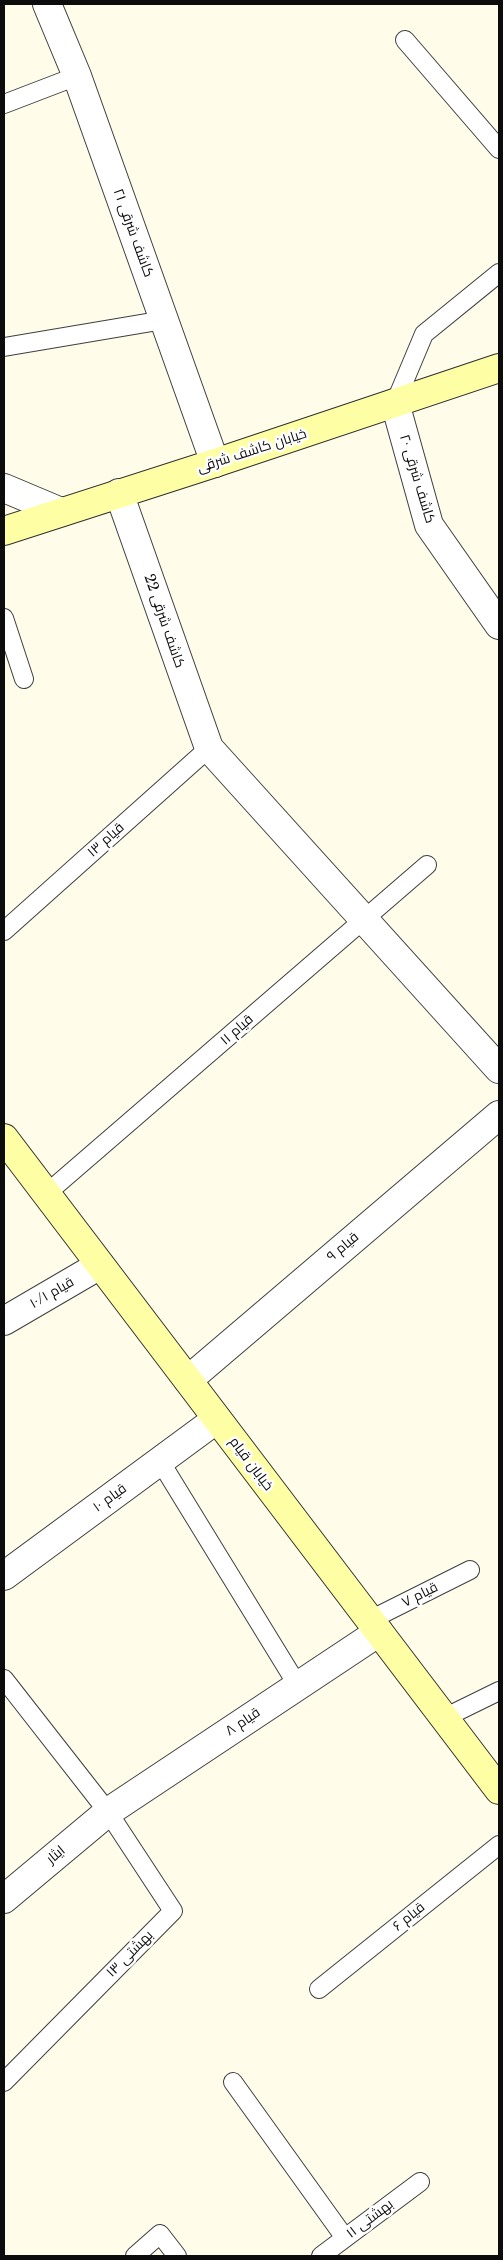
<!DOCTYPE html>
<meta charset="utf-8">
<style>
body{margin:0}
#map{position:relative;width:503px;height:2260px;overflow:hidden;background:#fffdea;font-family:"Libre Baskerville",serif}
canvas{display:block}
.frame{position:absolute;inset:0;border:5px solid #0c0c0c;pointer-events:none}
</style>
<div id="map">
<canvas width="503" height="2260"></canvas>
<div class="frame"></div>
</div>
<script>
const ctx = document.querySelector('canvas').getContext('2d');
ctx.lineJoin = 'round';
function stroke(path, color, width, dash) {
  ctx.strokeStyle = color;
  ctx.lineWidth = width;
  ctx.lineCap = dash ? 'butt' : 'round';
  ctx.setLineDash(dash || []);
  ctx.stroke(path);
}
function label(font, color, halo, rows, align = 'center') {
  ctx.font = font + ' "Libre Baskerville",Cairo,serif';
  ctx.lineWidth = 5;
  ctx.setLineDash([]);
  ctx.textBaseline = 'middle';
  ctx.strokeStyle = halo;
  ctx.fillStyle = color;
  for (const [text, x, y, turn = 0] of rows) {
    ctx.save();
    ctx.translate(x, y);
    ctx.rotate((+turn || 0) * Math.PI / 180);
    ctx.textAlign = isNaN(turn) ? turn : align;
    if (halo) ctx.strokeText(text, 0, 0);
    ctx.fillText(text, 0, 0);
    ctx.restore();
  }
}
const service = new Path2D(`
 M405,40L499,149
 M4,104L77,76
 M4,347L164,320
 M395,403L424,334L499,273
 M4,618L24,679
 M4,931L209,748
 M46,1194L427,865
 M160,1461L298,1686
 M370,1620L470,1570
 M4,1679L108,1812L173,1911L4,2082
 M444,1718L499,1691
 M319,1989L499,1845
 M233,2082L345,2238
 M135,2256L160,2234L177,2256
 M321,2256L420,2182`);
const minor = new Path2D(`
 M47,4L77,76L215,463
 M395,403L429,525L499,625
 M4,488L61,512
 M119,493L209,748L499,1069
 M4,1321L100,1265
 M188,1380L499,1115
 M4,1576L217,1419
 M4,1899L108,1812L379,1632`);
const secondary = new Path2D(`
 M4,531L215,463L499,368
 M4,1138L499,1790`);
stroke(service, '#3f3f3f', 20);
stroke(minor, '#3f3f3f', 30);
stroke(secondary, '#2e2e2e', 30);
stroke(service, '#fff', 18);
stroke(minor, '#fff', 28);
stroke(secondary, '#feffa5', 28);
label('14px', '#0c0c0c', '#fff', [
 ["کاشف شرقی ۲۱",133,233,70],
 ["خیابان کاشف شرقی",252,451,-18],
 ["کاشف شرقی ۲۰",417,479,73],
 ["کاشف شرقی 22",164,621,71],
 ["قیام ۱۳",106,840,-42],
 ["قیام ۱۱",237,1030,-41],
 ["قیام ۹",343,1247,-40],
 ["قیام ۱۰/۱",52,1293,-30],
 ["خیابان قیام",251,1464,53],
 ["قیام ۱۰",110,1498,-36],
 ["قیام ۷",420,1595,-27],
 ["قیام ۸",243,1722,-34],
 ["ایثار",56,1855,-40],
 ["قیام ۶",409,1917,-39],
 ["بهشتی ۱۳",130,1954,-45],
 ["بهشتی ۱۱",370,2219,-37]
]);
</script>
